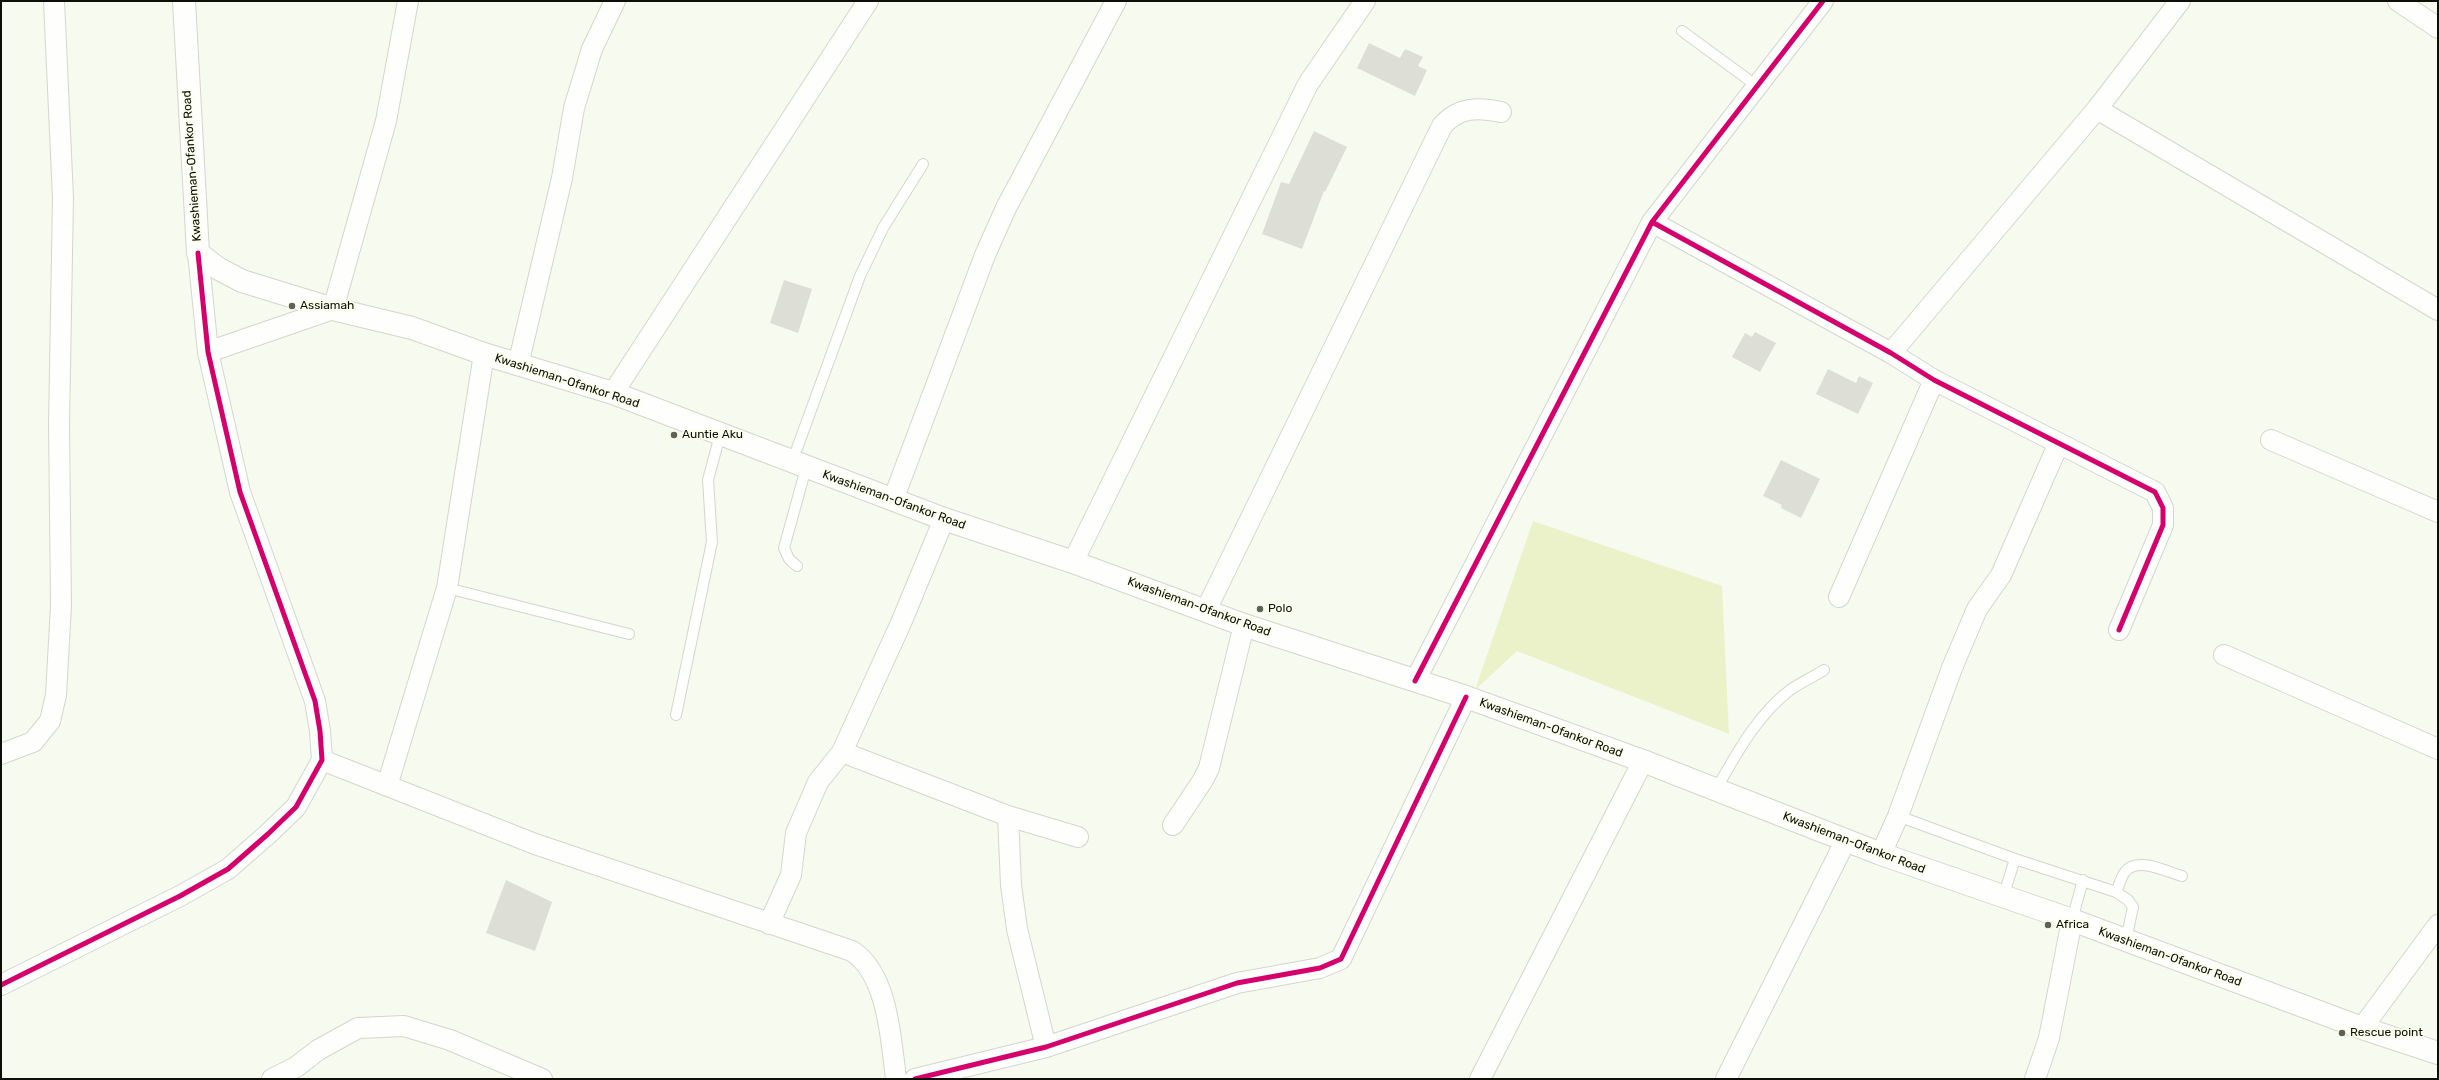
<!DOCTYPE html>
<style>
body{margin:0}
#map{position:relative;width:2439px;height:1080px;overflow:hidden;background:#f7faee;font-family:Rubik,sans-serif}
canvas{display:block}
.frame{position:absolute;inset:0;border:2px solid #0d0e08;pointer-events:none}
</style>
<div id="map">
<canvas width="2439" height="1080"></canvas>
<div class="frame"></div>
</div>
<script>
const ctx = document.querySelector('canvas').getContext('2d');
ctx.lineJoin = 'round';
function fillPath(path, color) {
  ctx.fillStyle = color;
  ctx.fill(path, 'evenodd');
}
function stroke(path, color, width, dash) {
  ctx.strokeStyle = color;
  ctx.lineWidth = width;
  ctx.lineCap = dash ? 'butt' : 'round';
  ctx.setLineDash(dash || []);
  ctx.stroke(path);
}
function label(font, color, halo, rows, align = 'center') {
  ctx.font = font + ' Rubik,sans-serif';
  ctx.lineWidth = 3.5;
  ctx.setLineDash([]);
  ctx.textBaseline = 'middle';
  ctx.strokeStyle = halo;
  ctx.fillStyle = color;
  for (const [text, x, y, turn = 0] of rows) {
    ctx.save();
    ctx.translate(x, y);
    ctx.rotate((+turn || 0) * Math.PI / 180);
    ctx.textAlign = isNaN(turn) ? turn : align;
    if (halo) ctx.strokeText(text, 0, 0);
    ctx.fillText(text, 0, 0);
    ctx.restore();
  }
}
fillPath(new Path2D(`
 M1533,521L1722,586L1729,734L1517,651L1475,690Z`), '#ebf2ca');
fillPath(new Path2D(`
 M1369,43L1400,58L1405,49L1423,57L1418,66L1427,70L1415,96L1357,68Z
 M1314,131L1347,147L1325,192L1324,191L1302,249L1262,234L1281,182L1289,184Z
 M784,280L812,289L798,333L770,323Z
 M1755,332L1776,343L1760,372L1732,357L1745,333L1752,337Z
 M1828,369L1856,383L1859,376L1873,383L1858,414L1816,394Z
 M1781,460L1820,479L1801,518L1781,508L1782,505L1763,496Z
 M506,880L552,902L535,951L486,933Z`), '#dddfd6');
const lane = new Path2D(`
 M1682,31L1757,86
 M792,462L860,276L883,228L923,164
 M797,566L789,559L784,548L806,468
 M447,588L629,634
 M676,715L712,542L708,480L720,435
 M1715,791C1736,755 1756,716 1790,690C1800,683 1813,677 1824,670
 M1898,816L2015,859L2116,892L2128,900L2133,907L2126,940
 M2116,892C2119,886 2121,877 2125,872C2137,856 2167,872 2182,876
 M2003,897L2015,859
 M2072,920L2083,880`);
const street = new Path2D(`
 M2398,1L2438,28
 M2097,109L2438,310
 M1652,222L1891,353L1934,380L2155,492L2163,508V525L2119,630
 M208,352L333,309L386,121L408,1
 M1891,353L2097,109L2180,1
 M518,365L562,178L574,108L592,49L615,1
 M613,393L868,1
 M2271,440L2438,512
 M893,500L985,255L1006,208L1116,1
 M1073,562L1308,84L1365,1
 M1839,597L1934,380
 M1206,610L1442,126C1458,107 1478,107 1501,112
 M2224,655L2438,749
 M1415,681L1652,222L1823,1
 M842,752L1008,816L1078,837
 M1,754L33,742L50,721L56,695L61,606L59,424L63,198L54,1
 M322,760L535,844L852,951C888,974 891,1040 896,1079
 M387,786L447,588L484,354
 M1008,816L1011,885L1017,929L1046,1047
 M1173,825L1203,780L1209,768L1244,625
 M1881,854L1898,816L1952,668L1977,609L2001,575L2058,445
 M769,924L791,875L796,833L818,782L842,752L901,623L944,519
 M1,985L180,896L228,869L268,834L296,807L322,760L320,731L315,701L240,492L208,352L198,253
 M2362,1028L2438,925
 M272,1079L296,1067L318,1050L358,1028L404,1026L450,1040L542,1079
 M915,1079L1046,1047L1237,983L1320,968L1341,959L1466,697
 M1480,1079L1643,761
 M1726,1079L1846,840
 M2035,1079L2049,1038L2072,920`);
const secondary = new Path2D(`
 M184,1L198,253L219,269L242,281L333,309L412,328L484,354L613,393L944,519L1073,562L1244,625L1466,697L1643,761L1881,854L2072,920L2362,1028L2438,1053`);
stroke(lane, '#d3d6cd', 12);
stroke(street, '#d3d6cd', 22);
stroke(secondary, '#d3d6cd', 24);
stroke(lane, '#fefefc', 10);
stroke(street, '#fefefc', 20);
stroke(secondary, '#fefefc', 22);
stroke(new Path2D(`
 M1652,222L1891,353L1934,380L2155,492L2163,508V525L2119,630
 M1415,681L1652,222L1823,1
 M1,985L180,896L228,869L268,834L296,807L322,760L320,731L315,701L240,492L208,352L198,253
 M915,1079L1046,1047L1237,983L1320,968L1341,959L1466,697`), '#d6006c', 5);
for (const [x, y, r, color] of [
 [292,306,4,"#5f6158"],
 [674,435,4,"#5f6158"],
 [1260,609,4,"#5f6158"],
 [2048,925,4,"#5f6158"],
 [2342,1033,4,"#5f6158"]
]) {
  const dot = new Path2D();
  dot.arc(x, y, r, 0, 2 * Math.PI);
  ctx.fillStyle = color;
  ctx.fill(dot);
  stroke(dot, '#fafeea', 1.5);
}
label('12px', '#0d0e08', '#fafeea', [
 ["Kwashieman-Ofankor Road",192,166,-94],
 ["Kwashieman-Ofankor Road",567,381,18],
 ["Kwashieman-Ofankor Road",894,500,20],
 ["Kwashieman-Ofankor Road",1199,607,20],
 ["Kwashieman-Ofankor Road",1551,728,20],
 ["Kwashieman-Ofankor Road",1854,843,21],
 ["Kwashieman-Ofankor Road",2170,957,20]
]);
label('12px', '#0d0e08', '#fafeea', [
 ["Assiamah",300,306],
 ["Auntie Aku",682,435],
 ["Polo",1268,609],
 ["Africa",2056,925],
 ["Rescue point",2350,1033]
], 'left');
</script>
